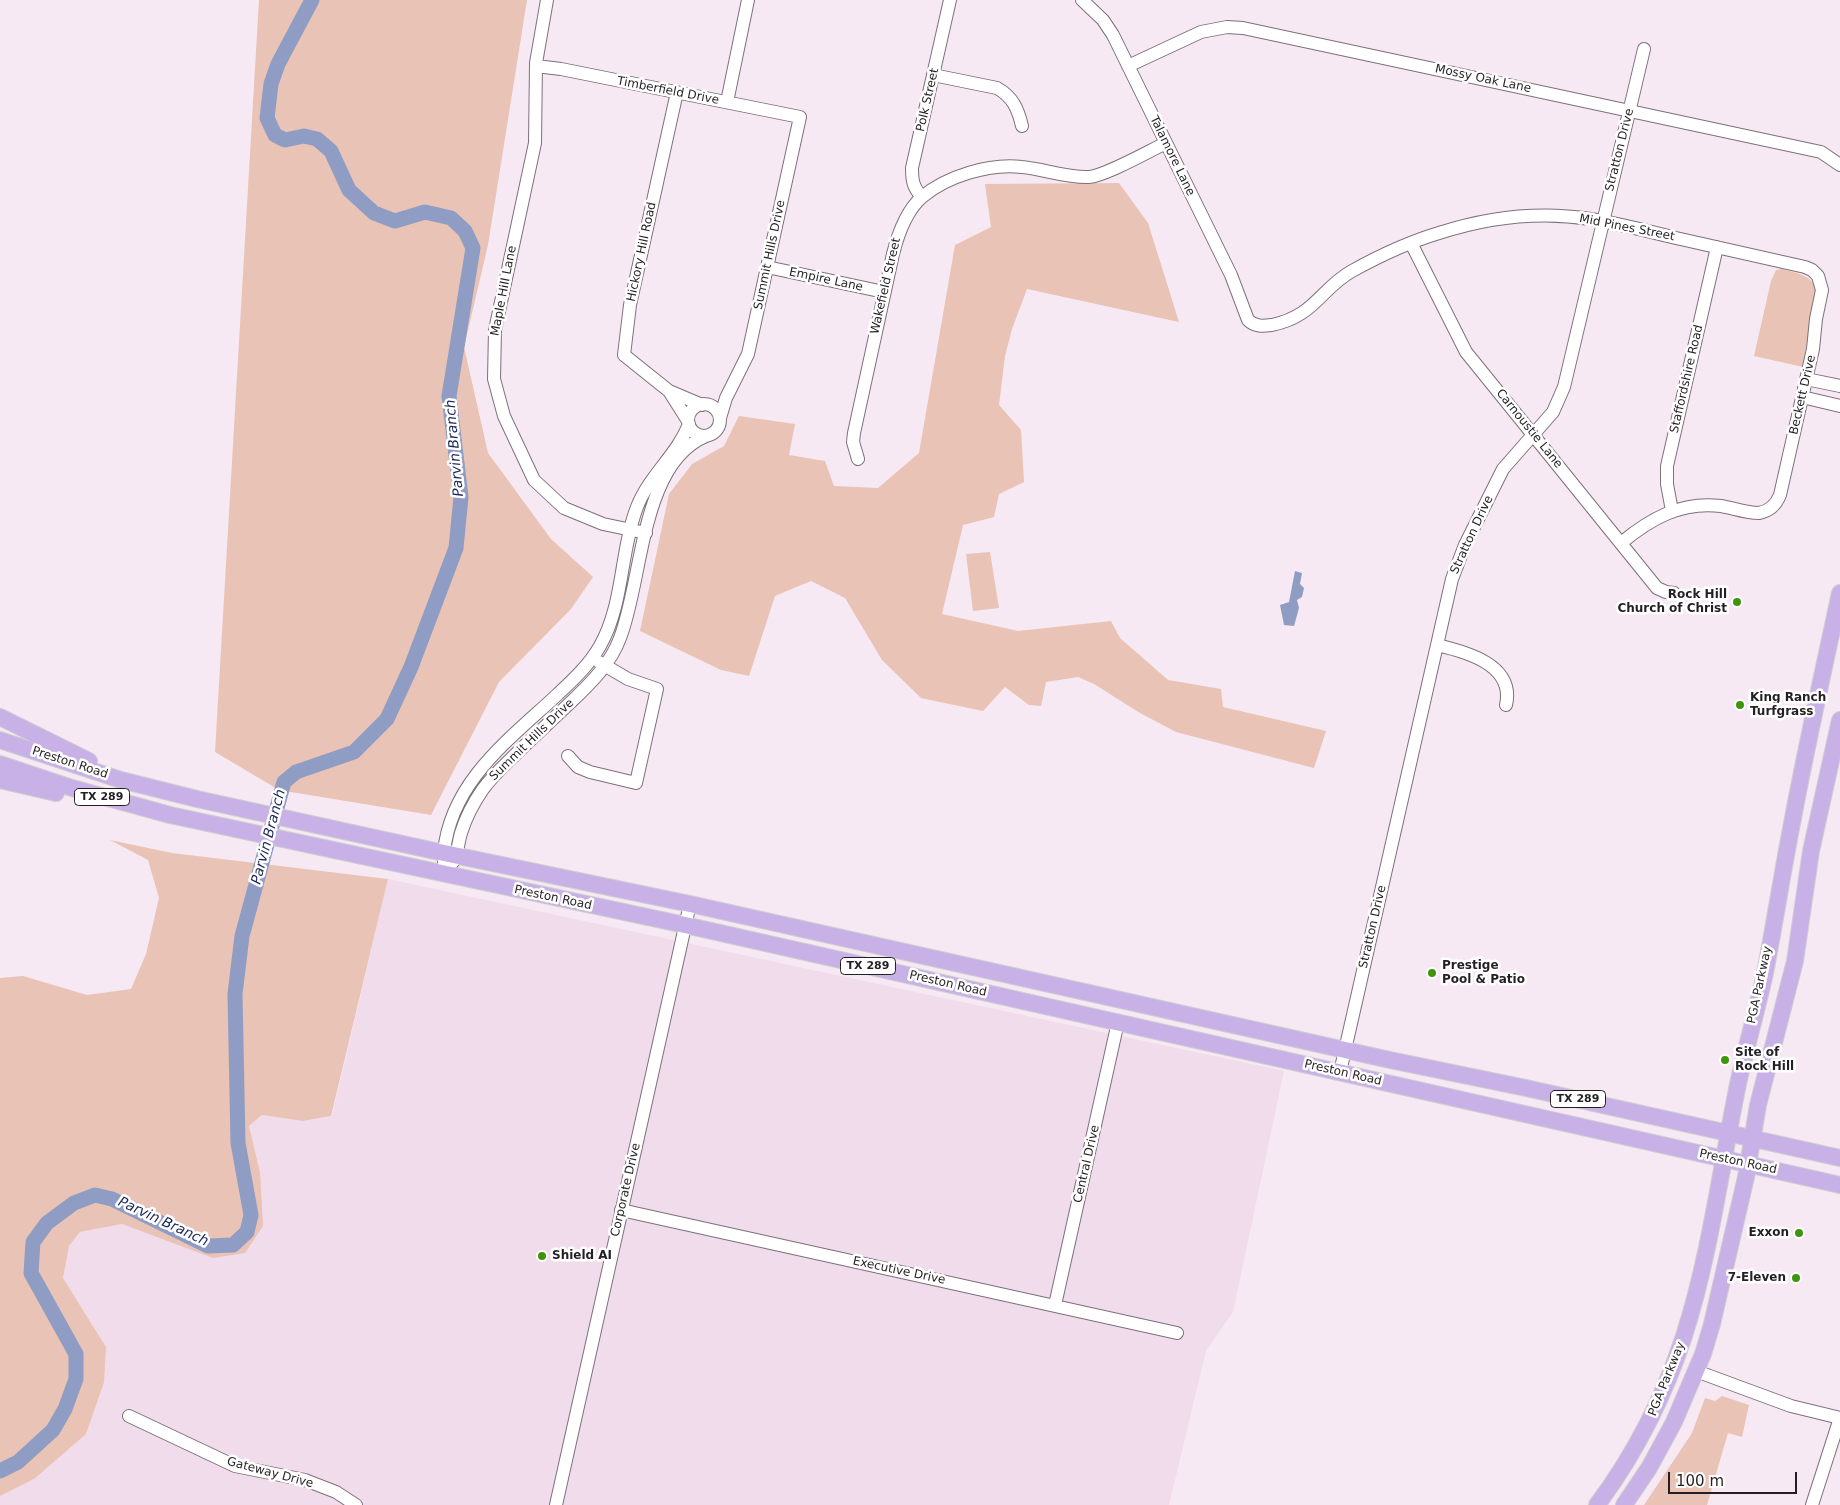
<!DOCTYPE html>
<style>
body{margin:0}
#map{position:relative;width:1840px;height:1505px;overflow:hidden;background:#f6e9f3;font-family:"DejaVu Sans",sans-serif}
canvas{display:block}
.scale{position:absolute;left:1668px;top:1472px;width:129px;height:22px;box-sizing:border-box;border:2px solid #241f23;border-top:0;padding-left:6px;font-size:15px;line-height:18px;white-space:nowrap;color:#241f23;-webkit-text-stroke:4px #fff;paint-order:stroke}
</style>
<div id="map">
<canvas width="1840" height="1505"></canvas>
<div class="scale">100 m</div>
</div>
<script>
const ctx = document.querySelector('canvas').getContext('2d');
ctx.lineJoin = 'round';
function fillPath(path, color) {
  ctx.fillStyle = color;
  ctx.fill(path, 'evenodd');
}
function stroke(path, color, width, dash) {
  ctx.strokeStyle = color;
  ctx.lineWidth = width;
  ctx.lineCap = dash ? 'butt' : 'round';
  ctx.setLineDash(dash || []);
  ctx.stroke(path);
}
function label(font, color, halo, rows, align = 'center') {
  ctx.font = font + ' "DejaVu Sans",sans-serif';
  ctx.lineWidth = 5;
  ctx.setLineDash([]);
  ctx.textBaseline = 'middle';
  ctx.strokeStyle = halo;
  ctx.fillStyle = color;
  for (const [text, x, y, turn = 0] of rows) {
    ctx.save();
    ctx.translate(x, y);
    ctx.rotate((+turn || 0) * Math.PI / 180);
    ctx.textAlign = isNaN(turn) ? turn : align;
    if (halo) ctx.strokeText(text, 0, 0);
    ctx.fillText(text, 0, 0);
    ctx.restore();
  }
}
fillPath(new Path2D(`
 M388,879L1284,1071L1233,1312L1206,1351L1169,1505H0V1496L34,1479L106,1347L63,1278L69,1246L80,1232L122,1224L156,1236L260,1172L249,1126L262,1115L303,1121L332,1116Z`), '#f0dceb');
fillPath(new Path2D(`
 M259,0H527L488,245L464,347L488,453L551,539L593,577L571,609L499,682L431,815L279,790L215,752Z
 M1119,183L1148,223L1179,322L1027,289L1012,329L1005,356L999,405L1021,430L1024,482L999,494L994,517L963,525L942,614L1018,631L1111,621L1120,638L1168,680L1221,689L1223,707L1326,731L1314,768L1176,732L1140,713L1094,684L1078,677L1046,682L1041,706L1029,705L1005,687L983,711L921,698L882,660L845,598L811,581L775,596L749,676L721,670L640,631L669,494L692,464L724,446L739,416L795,424L789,455L825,461L834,486L878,488L919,453L955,245L991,227L985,184Z
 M1782,269C1795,273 1810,274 1816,288L1803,367L1754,356L1771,281L1776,270Z
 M990,552L999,608L973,611L966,554Z
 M110,840L172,853L388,879L331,1116L303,1121L262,1115L249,1126L260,1172L263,1226L245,1253L213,1258L122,1224L80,1232L69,1246L63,1278L106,1347L104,1382L86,1434L34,1479L0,1496V978L23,976L87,995L131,989L146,954L159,898L148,860Z
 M1722,1396L1749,1405L1742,1437L1728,1433L1707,1505H1644L1692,1433L1705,1398L1715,1401Z`), '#e9c3b5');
fillPath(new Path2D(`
 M1295,571L1302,573L1300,584L1304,588L1302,597L1297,600L1299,608L1294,626L1284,625L1280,605L1289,602Z`), '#8f9dc4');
stroke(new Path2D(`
 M0,1471L18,1462L53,1430L65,1409L76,1379V1354L31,1273L33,1242L47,1223L74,1203L95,1195L112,1199L208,1246L233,1245L247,1232L251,1215L238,1143L235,994L242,936L284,782L296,772L354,752L387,719L411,667L456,548L461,497L449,396L473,248L465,231L451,218L425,212L395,221L374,213L349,190L331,151L317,139L304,136L285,140L275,135L267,118L271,84L278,64L312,0`), '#8f9dc4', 15);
const minor = new Path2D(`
 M547,0L536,63L535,143L495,330L494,379L504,416L534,480L564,508L603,524L646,533
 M1082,0L1103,20L1113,35L1231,275L1248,320C1255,327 1263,326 1272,325C1315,316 1320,289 1352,271C1379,256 1409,242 1439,233C1488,217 1540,211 1591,219C1620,224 1648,231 1676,238C1719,248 1762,257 1805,267L1812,270L1818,276L1822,290L1816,319L1813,349L1780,495C1776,505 1770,511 1759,513C1746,513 1733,508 1721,506C1681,501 1650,519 1621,543
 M536,66L561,69L800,117L748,354L726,398L720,418
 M1128,66L1201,32L1227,27L1243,28L1821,152L1840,165
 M933,75L997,88C1013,97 1018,109 1022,126
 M677,92L630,305L624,355L669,391L688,421
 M727,102L748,0
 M922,197C913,187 912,181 912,168L950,0
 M1411,243L1466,352L1657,588L1666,592L1674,593
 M767,267L884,292
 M1806,379L1840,386
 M669,391L702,405
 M1802,397L1840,406
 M688 420a16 16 0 1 1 32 0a16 16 0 1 1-32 0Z
 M858,459L853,442L854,433L893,254C898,234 906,211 922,197C947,176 990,163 1022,167C1044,169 1067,178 1089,177C1105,176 1149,151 1166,143
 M1672,511L1667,484V466L1717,247
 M1437,645C1467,652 1515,665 1506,705
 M568,756L578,767L590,772L636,783L657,689L628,679L599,662
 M453,862C458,853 458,843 461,833C466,817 474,802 483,789C494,774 507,763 520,750C537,734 555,717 572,701C591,683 611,663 620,638C643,580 640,463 706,436
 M446,875C445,868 443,859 444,852C451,781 510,739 558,694C574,679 589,665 600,646C624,604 620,551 637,507C649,476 677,455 689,424
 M1340,1072L1452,579L1465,545L1503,469L1553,412L1564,387L1644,49
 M621,1210L1177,1333
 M1055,1305L1118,1022
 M1696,1371L1791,1406L1840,1418
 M129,1416L235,1466L305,1480L336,1492L356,1505
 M556,1505L690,904
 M1812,1505L1840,1418`);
const major = new Path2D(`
 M0,717L89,761
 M0,740L121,780L197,799L444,853L690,904L1390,1060L1526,1088L1840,1158
 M0,764L72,788L170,815L685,925L1840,1185
 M0,780L56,793
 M1597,1505C1635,1454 1664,1397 1684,1336C1710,1255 1721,1167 1738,1084C1746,1047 1757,1010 1765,973C1775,921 1783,869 1793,818C1807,743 1824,668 1840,593
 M1624,1505L1649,1468L1674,1422L1703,1354L1712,1324L1746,1177L1758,1105L1795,961L1811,851L1840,720`);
stroke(minor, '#7d717a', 14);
stroke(major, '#cfcecf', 18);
stroke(minor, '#fff', 12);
stroke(major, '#c7b1e6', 16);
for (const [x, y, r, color] of [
 [1737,602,5,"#3d950c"],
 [1740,705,5,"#3d950c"],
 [1432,973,5,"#3d950c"],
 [1725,1060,5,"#3d950c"],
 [1799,1233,5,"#3d950c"],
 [542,1256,5,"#3d950c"],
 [1796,1278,5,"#3d950c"]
]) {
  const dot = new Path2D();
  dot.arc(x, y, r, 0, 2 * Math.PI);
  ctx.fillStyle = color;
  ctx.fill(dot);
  stroke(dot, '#fff', 2);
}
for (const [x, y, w] of [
 [102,797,55],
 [868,966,55],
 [1578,1099,55]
]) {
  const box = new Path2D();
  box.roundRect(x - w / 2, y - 8.5, w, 17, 4);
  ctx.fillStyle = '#fff';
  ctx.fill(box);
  stroke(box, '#241f23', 1);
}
label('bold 11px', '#241f23', null, [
 ["TX 289",102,797],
 ["TX 289",868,966],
 ["TX 289",1578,1099]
]);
label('12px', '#241f23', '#fff', [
 ["Mossy Oak Lane",1483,79,12],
 ["Timberfield Drive",668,91,11],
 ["Polk Street",928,100,-77],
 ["Stratton Drive",1620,150,-76],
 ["Talamore Lane",1172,156,64],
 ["Mid Pines Street",1627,228,11],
 ["Hickory Hill Road",642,252,-78],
 ["Summit Hills Drive",770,255,-78],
 ["Empire Lane",826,280,12],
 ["Wakefield Street",886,286,-77],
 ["Maple Hill Lane",504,291,-79],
 ["Staffordshire Road",1687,379,-77],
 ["Beckett Drive",1803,395,-77],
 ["Carnoustie Lane",1529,429,51],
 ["Stratton Drive",1472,535,-65],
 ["Summit Hills Drive",532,740,-44],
 ["Preston Road",70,763,18],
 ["Preston Road",553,898,12],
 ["Stratton Drive",1373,927,-77],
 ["Preston Road",948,984,13],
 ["PGA Parkway",1760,985,-78],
 ["Preston Road",1343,1073,13],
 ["Preston Road",1738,1162,12],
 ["Central Drive",1087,1164,-77],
 ["Corporate Drive",626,1190,-77],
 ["Executive Drive",899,1271,12],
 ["PGA Parkway",1667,1379,-68],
 ["Gateway Drive",270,1473,15]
]);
label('bold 12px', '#241f23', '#fff', [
 ["Rock Hill",1727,595,"right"],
 ["Church of Christ",1727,609,"right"],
 ["King Ranch",1750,698],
 ["Turfgrass",1750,712],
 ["Prestige",1442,966],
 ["Pool & Patio",1442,980],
 ["Site of",1735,1053],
 ["Rock Hill",1735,1067],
 ["Exxon",1789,1233,"right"],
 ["Shield AI",552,1256],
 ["7-Eleven",1786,1278,"right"]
], 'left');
label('italic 14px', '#1b2859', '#fff', [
 ["Parvin Branch",455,448,-95],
 ["Parvin Branch",269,837,-75],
 ["Parvin Branch",163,1222,25]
]);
</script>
